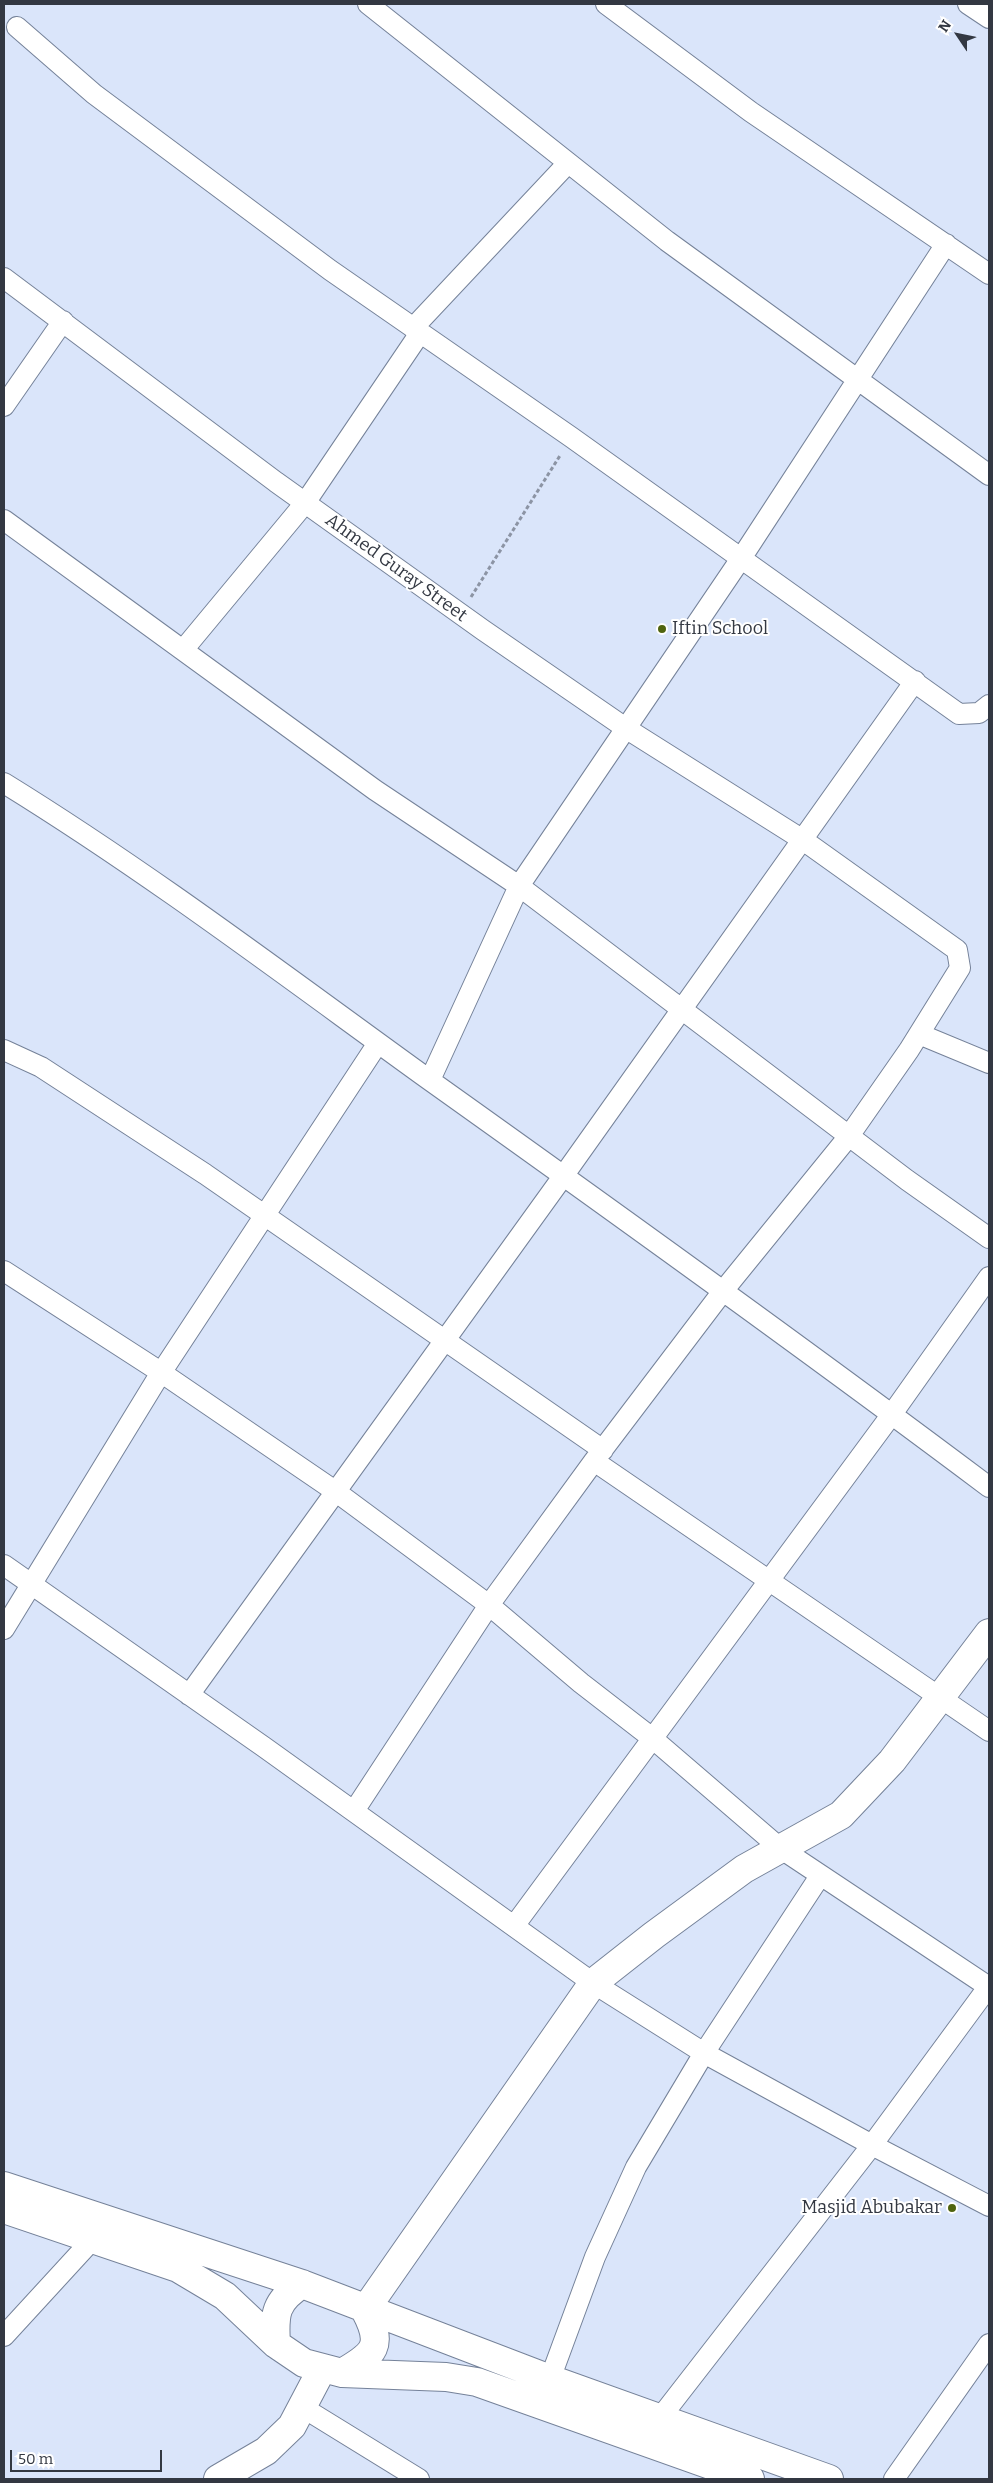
<!DOCTYPE html>
<style>
body{margin:0}
#map{position:relative;width:993px;height:2483px;overflow:hidden;background:#dae5fa;font-family:Bitter,serif}
canvas{display:block}
.frame{position:absolute;inset:0;border:5px solid #333842;pointer-events:none}
.north{position:absolute;left:933px;top:10px;width:50px;height:50px;-webkit-text-stroke:4px #fff;paint-order:stroke;rotate:304deg;font-size:14px;font-weight:700;line-height:20px;text-align:center;color:#333842}
.north::after{content:'';display:block;margin:auto;width:18px;height:22px;background:#333842;clip-path:polygon(50% 0,100% 100%,50% 72%,0 100%)}
.scale{position:absolute;left:10px;top:2450px;width:152px;height:22px;box-sizing:border-box;border:2px solid #333842;border-top:0;padding-left:6px;font-size:15px;line-height:18px;white-space:nowrap;color:#333842;-webkit-text-stroke:4px #fff;paint-order:stroke}
</style>
<div id="map">
<canvas width="993" height="2483"></canvas>
<div class="frame"></div>
<div class="north">N</div>
<div class="scale">50 m</div>
</div>
<script>
const ctx = document.querySelector('canvas').getContext('2d');
ctx.lineJoin = 'round';
function stroke(path, color, width, dash) {
  ctx.strokeStyle = color;
  ctx.lineWidth = width;
  ctx.lineCap = dash ? 'butt' : 'round';
  ctx.setLineDash(dash || []);
  ctx.stroke(path);
}
function label(font, color, halo, rows, align = 'center') {
  ctx.font = font + ' Bitter,serif';
  ctx.lineWidth = 4;
  ctx.setLineDash([]);
  ctx.textBaseline = 'middle';
  ctx.strokeStyle = halo;
  ctx.fillStyle = color;
  for (const [text, x, y, turn = 0] of rows) {
    ctx.save();
    ctx.translate(x, y);
    ctx.rotate((+turn || 0) * Math.PI / 180);
    ctx.textAlign = isNaN(turn) ? turn : align;
    if (halo) ctx.strokeText(text, 0, 0);
    ctx.fillText(text, 0, 0);
    ctx.restore();
  }
}
const street = new Path2D(`
 M368,4L667,241L989,475
 M606,4L751,112L989,274
 M968,4L989,18
 M17,27L94,94L330,270L571,437L959,714L979,713L989,705
 M4,278L276,482L483,630L627,729L803,840L957,950L960,968L909,1050L849,1136L723,1291L594,1461L489,1605L354,1811
 M413,328L568,163
 M4,406L63,321
 M4,520L375,790L519,886L907,1180L989,1238
 M183,650L305,503L420,333
 M4,783C150,873 288,978 428,1079C616,1213 804,1348 989,1487
 M919,1034L989,1063
 M4,1050L41,1067L205,1174L603,1450
 M430,1080L519,886L742,557L946,244
 M4,1271L162,1373L335,1491L489,1605L581,1683L652,1738L780,1848L989,1987
 M594,1461L989,1731
 M4,1565L264,1747L593,1983L704,2053L872,2145L989,2206
 M4,1629L157,1379L378,1043
 M189,1695L564,1175L915,681
 M514,1926L892,1414L989,1277
 M4,2336L93,2239
 M550,2379L595,2257L636,2167L704,2053L820,1876
 M302,2407L419,2479
 M660,2418L872,2145L989,1986
 M894,2479L989,2344`);
const secondary = new Path2D(`
 M4,2186L302,2284L550,2379L829,2479
 M4,2209L178,2268L225,2296L276,2344L304,2363L342,2373L446,2377L477,2382L750,2479
 M276,2344C274,2314 275,2301 302,2284
 M342,2373C375,2354 384,2346 365,2310L593,1983L654,1935L744,1869L841,1815L892,1761L989,1633
 M218,2479L266,2451L292,2426L322,2369`);
stroke(street, '#758299', 22);
stroke(secondary, '#758299', 30);
stroke(new Path2D(`
 M471,597L561,454`), '#8c94a4', 3, [4, 2.5]);
stroke(street, '#fff', 20);
stroke(secondary, '#fff', 28);
for (const [x, y, r, color] of [
 [662,629,5,"#4f640f"],
 [952,2208,5,"#4f640f"]
]) {
  const dot = new Path2D();
  dot.arc(x, y, r, 0, 2 * Math.PI);
  ctx.fillStyle = color;
  ctx.fill(dot);
  stroke(dot, '#fff', 2);
}
label('18px', '#333842', '#fff', [
 ["Ahmed Guray Street",396,568,36]
]);
label('18px', '#333842', '#fff', [
 ["Iftin School",672,629],
 ["Masjid Abubakar",942,2208,"right"]
], 'left');
</script>
